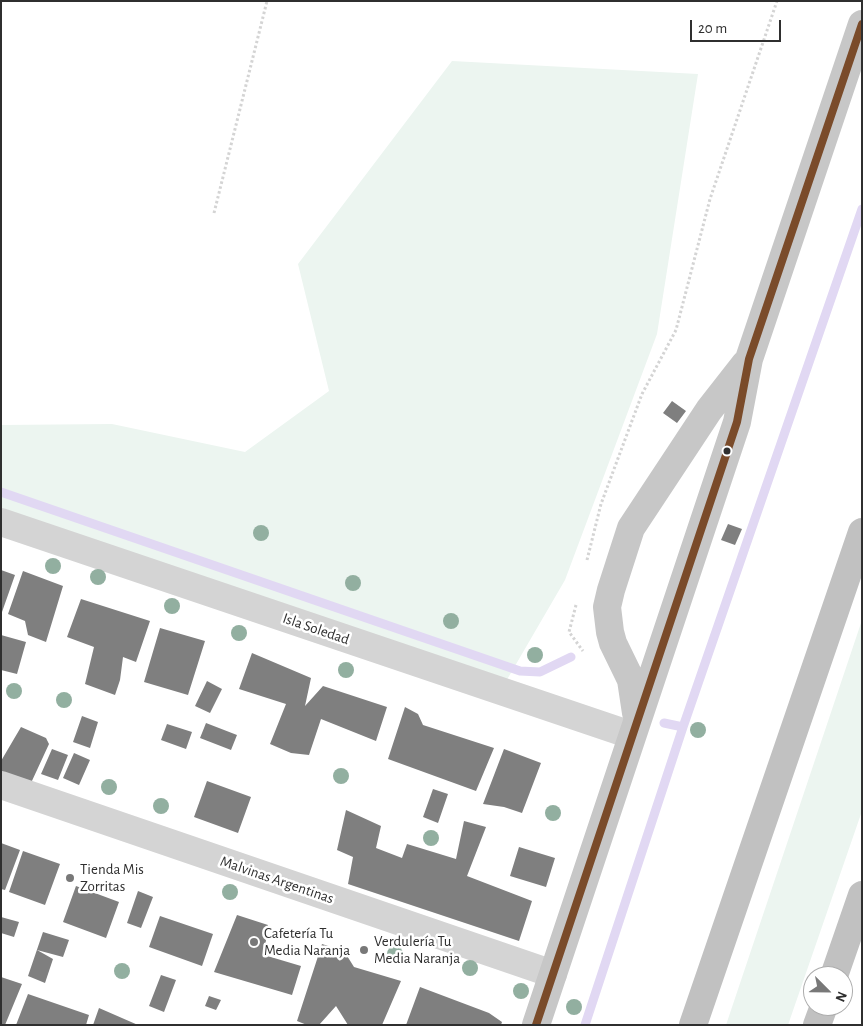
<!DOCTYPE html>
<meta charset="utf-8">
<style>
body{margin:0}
#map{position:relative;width:863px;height:1026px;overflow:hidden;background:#fff;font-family:"Alegreya Sans",sans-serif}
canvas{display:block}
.frame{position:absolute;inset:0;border:2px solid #2f2f2f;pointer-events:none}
.north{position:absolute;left:803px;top:966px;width:50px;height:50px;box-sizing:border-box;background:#fff;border:1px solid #acacac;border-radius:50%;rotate:113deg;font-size:14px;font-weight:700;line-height:20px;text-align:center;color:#2f2f2f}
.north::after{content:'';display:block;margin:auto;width:18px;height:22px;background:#787878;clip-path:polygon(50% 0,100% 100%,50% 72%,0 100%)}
.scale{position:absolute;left:690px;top:20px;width:91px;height:22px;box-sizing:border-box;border:2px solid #2f2f2f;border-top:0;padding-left:6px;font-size:15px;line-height:18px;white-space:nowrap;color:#2f2f2f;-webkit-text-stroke:4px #fff;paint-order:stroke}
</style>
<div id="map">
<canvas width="863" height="1026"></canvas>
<div class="frame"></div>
<div class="north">N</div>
<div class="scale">20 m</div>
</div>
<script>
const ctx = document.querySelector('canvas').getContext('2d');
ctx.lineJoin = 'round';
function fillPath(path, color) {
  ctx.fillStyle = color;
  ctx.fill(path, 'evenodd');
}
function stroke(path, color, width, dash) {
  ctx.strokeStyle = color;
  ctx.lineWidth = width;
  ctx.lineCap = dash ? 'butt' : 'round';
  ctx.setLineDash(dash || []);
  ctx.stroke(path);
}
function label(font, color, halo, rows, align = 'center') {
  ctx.font = font + ' "Alegreya Sans",sans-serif';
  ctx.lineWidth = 5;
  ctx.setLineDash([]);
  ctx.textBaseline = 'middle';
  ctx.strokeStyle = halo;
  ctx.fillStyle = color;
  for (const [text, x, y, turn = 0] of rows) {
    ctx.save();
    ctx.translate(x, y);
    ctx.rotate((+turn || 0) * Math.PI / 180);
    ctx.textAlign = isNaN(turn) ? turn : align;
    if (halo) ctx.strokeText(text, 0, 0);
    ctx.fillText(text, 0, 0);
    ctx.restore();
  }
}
fillPath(new Path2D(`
 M452,61L698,74L657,334L565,580L494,702L1,519V425L112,424L245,452L329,391L298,264Z
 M862,620V811L788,1025H726Z`), '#ecf5f0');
stroke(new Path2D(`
 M1,492L520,671L540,672L571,657
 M664,723L683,727
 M585,1025L683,727L862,209`), '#e1d8f3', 9);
fillPath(new Path2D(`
 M672,401L686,411L677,423L663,413Z
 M728,524L742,529L735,545L721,540Z
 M1,570L15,575L2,612H1Z
 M23,571L63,586L46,642L28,635L25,621L8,614Z
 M81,599L150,621L136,662L123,657L120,680L115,695L85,684L94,647L67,637Z
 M160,628L205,641L188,695L144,682Z
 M1,635L26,642L17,674L1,670Z
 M252,653L311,678L305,706L323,686L387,707L376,741L321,719L309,755L291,753L270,744L286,704L239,689Z
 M207,681L222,689L210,713L195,706Z
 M405,707L418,714L423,725L494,748L476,791L388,759Z
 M82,716L98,722L90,748L73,742Z
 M206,723L237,735L231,750L200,738Z
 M167,724L192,732L186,749L161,740Z
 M21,727L46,738L49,744L31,783L1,771V761Z
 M52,749L68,755L58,780L41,774Z
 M504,749L541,763L522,813L504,807L483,804Z
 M74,753L90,760L79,785L63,778Z
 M207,781L251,797L238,833L194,817Z
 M433,789L448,794L438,823L423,817Z
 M346,810L381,826L376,848L402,858L407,844L456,859L464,821L486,827L467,876L532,901L519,941L348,884L353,857L337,850Z
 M1,843L20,850L5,890L1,889Z
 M519,847L555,858L546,887L510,876Z
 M23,851L60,864L45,905L9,892Z
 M76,886L119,902L106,938L63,922Z
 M138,891L153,897L141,928L127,923Z
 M237,915L268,925L264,955L301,966L292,995L214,972Z
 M160,916L213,934L202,966L149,947Z
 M1,917L19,922L14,937L1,933Z
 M43,932L69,940L63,957L37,950L53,959L45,983L28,976Z
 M322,944L344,951L354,967L401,981L382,1025H348L336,1006L319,1025H307L297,1021Z
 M161,975L176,980L164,1012L149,1006Z
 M1,977L22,984L5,1025H1Z
 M420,987L489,1013L502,1022L501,1025H406Z
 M28,994L89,1015L86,1025H16Z
 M209,996L221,1000L216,1010L205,1006Z
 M99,1008L138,1025H93Z`), '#7f7f7f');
stroke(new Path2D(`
 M214,213L267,1
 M587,560L601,504L642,394L676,330L710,199L777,1
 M576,605L569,632L583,651`), '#d4d4d4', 3, [2.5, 2.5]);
stroke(new Path2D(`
 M1,522L631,735
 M1,785L553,974`), '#d4d4d4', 28);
stroke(new Path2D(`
 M636,713L631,680L613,643L610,632L607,607L611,590L631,528L709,410L745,364
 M536,1025L737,422L749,359L862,24`), '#c7c7c7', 28);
stroke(new Path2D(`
 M834,976L862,895
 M693,1025L862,532
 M817,1025L824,1006`), '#c1c1c1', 28);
stroke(new Path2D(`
 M536,1025L737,422L749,359L862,24`), '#7a4b2a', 8);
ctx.fillStyle = '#92afa0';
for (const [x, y] of [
 [261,533],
 [53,566],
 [98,577],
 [353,583],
 [172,606],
 [451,621],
 [239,633],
 [535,655],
 [346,670],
 [14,691],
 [64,700],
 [698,730],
 [341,776],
 [109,787],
 [161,806],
 [553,813],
 [431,838],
 [230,892],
 [395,954],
 [470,968],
 [122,971],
 [521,991],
 [574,1007]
]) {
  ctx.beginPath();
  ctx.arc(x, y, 8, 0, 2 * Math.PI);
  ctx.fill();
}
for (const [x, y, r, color] of [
 [727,451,4.5,"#2f2f2f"],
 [70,878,5,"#787878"],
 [254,942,5,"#787878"],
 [364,950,5,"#787878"]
]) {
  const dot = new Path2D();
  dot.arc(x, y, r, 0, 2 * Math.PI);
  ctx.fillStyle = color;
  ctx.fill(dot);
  stroke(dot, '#fff', 2);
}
label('15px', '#2f2f2f', '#fff', [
 ["Isla Soledad",316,629,19],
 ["Malvinas Argentinas",277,880,19]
]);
label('15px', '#2f2f2f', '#fff', [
 ["Tienda Mis",80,869],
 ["Zorritas",80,886],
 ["Cafetería Tu",264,933],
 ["Media Naranja",264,950],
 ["Verdulería Tu",374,941],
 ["Media Naranja",374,958]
], 'left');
</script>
